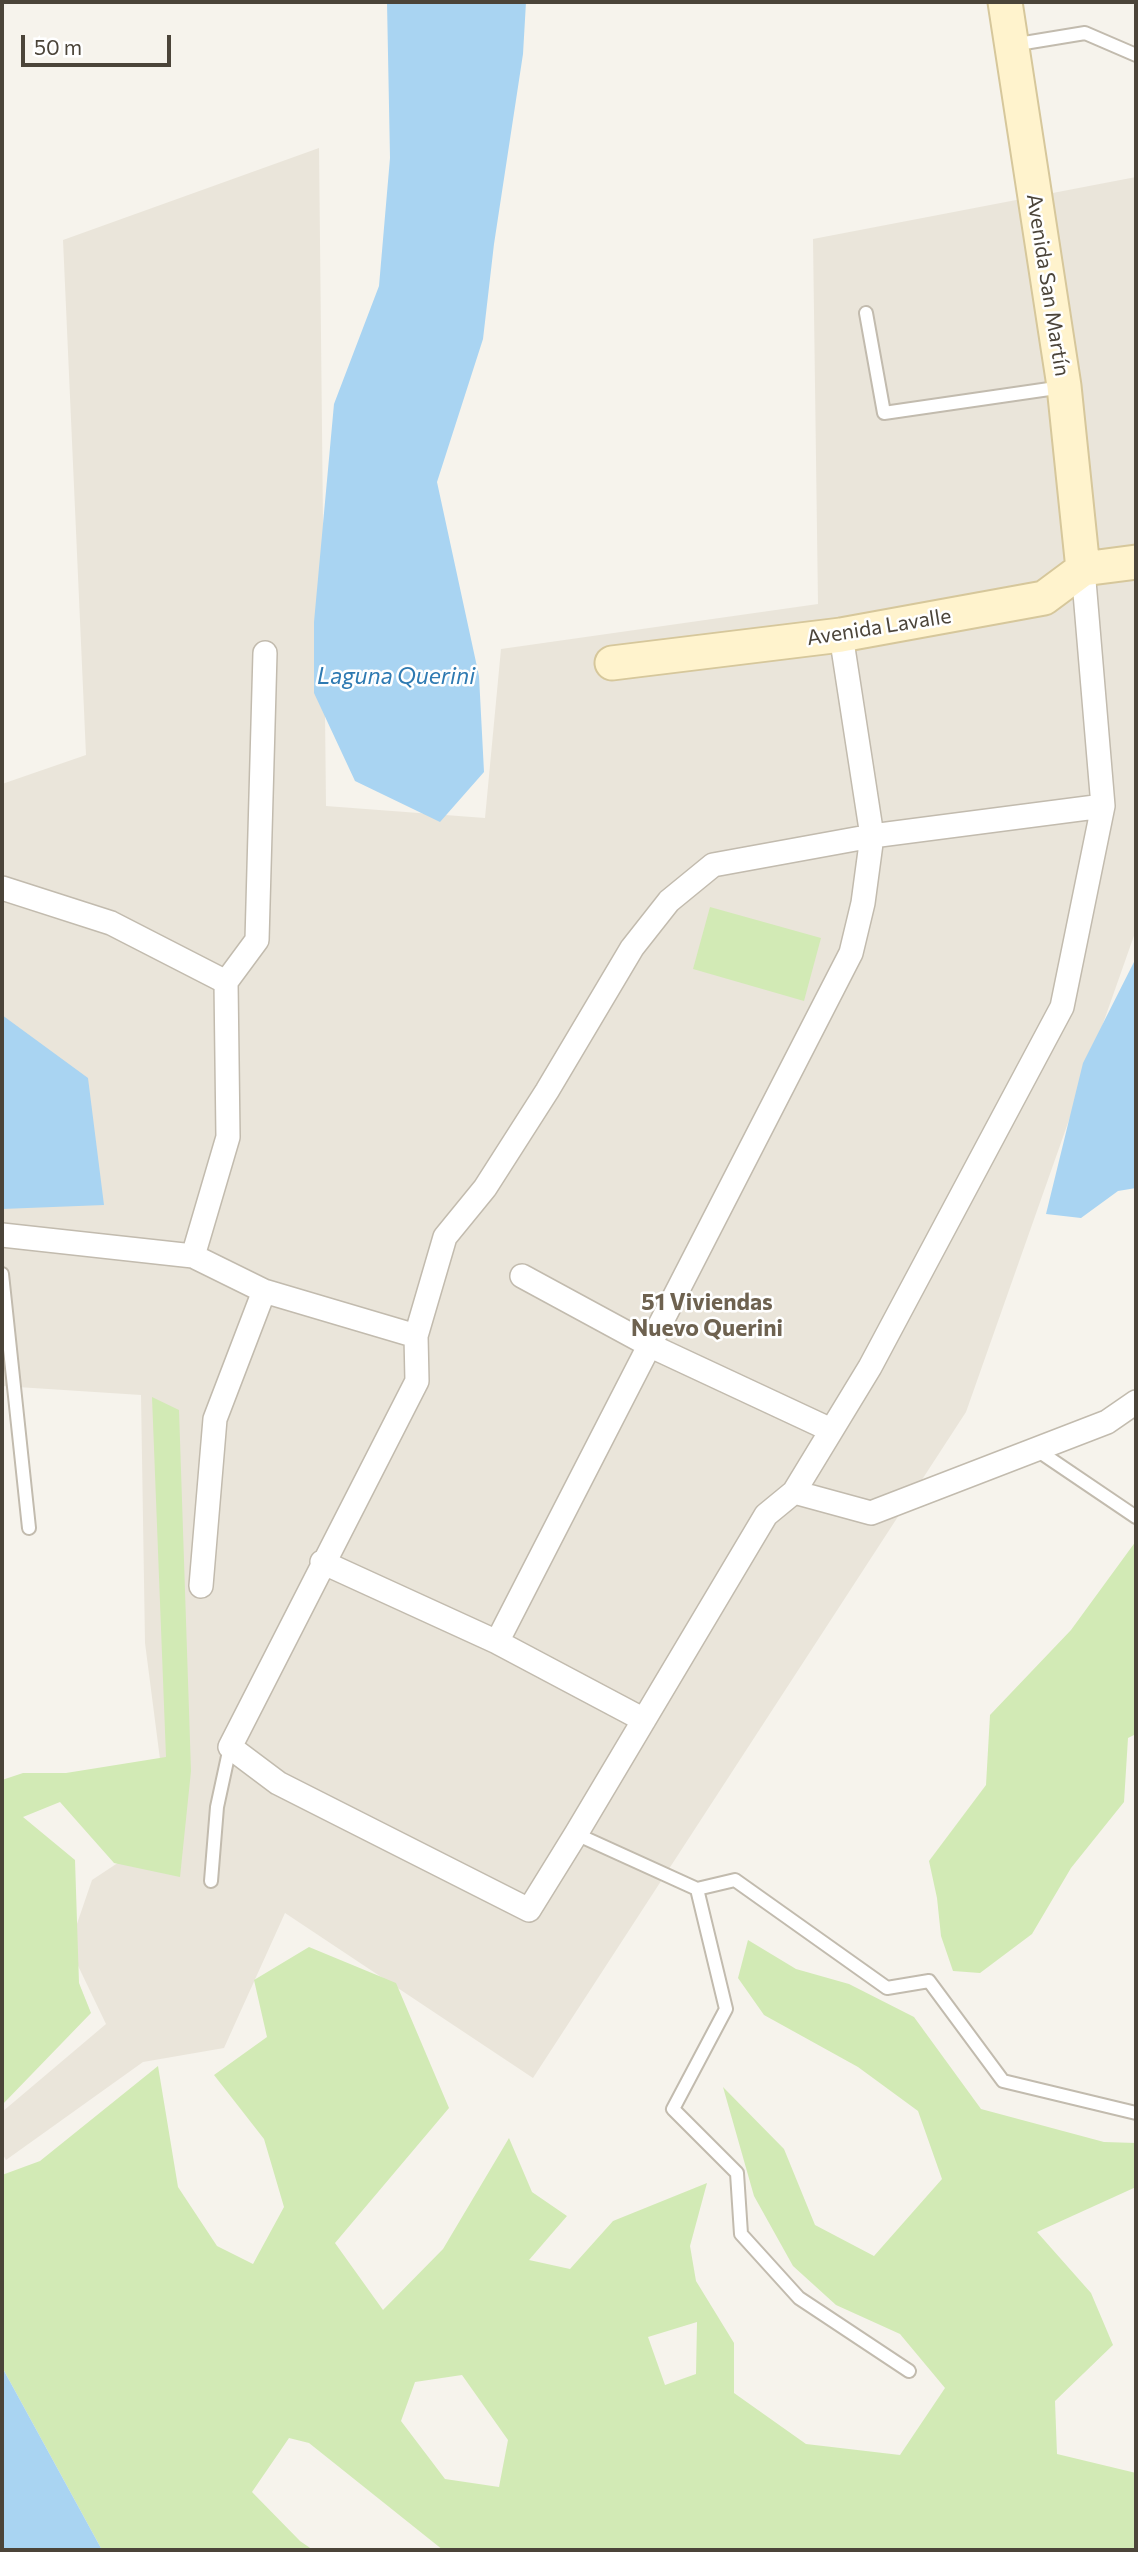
<!DOCTYPE html>
<meta charset="utf-8">
<style>
body{margin:0}
#map{position:relative;width:1138px;height:2552px;overflow:hidden;background:#f6f3ec;font-family:Commissioner,sans-serif}
canvas{display:block}
.frame{position:absolute;inset:0;border:4px solid #4b4439;pointer-events:none}
.scale{position:absolute;left:21px;top:35px;width:150px;height:32px;box-sizing:border-box;border:4px solid #4b4439;border-top:0;padding-left:9px;font-size:21px;line-height:24px;white-space:nowrap;color:#4b4439;-webkit-text-stroke:5px #fff;paint-order:stroke}
</style>
<div id="map">
<canvas width="1138" height="2552"></canvas>
<div class="frame"></div>
<div class="scale">50 m</div>
</div>
<script>
const ctx = document.querySelector('canvas').getContext('2d');
ctx.lineJoin = 'round';
function fillPath(path, color) {
  ctx.fillStyle = color;
  ctx.fill(path, 'evenodd');
}
function stroke(path, color, width, dash) {
  ctx.strokeStyle = color;
  ctx.lineWidth = width;
  ctx.lineCap = dash ? 'butt' : 'round';
  ctx.setLineDash(dash || []);
  ctx.stroke(path);
}
function label(font, color, halo, rows, align = 'center') {
  ctx.font = font + ' Commissioner,sans-serif';
  ctx.lineWidth = 5;
  ctx.setLineDash([]);
  ctx.textBaseline = 'middle';
  ctx.strokeStyle = halo;
  ctx.fillStyle = color;
  for (const [text, x, y, turn = 0] of rows) {
    ctx.save();
    ctx.translate(x, y);
    ctx.rotate((+turn || 0) * Math.PI / 180);
    ctx.textAlign = isNaN(turn) ? turn : align;
    if (halo) ctx.strokeText(text, 0, 0);
    ctx.fillText(text, 0, 0);
    ctx.restore();
  }
}
fillPath(new Path2D(`
 M319,148L326,806L485,818L501,649L818,604L813,239L1136,177V930L966,1412L533,2078L285,1913L224,2048L143,2062L6,2160L2,2153V2112L106,2024L69,1947L92,1880L169,1829L145,1643L141,1395L2,1386V784L86,755L63,240Z`), '#eae5da');
fillPath(new Path2D(`
 M710,907L821,938L804,1001L693,969Z
 M152,1397L179,1410L191,1771L180,1877L114,1863L60,1802L23,1817L75,1860L79,1983L91,2013L2,2105V1780L23,1773H66L166,1757Z
 M1136,1541V1734L1128,1738L1124,1802L1071,1868L1032,1934L980,1973L953,1971L941,1936L937,1898L929,1861L986,1785L990,1715L1071,1630Z
 M748,1940L796,1969L849,1984L914,2017L981,2109L1104,2142L1136,2143V2187L1037,2232L1091,2293L1113,2345L1055,2401L1057,2454L1136,2473V2550H443L309,2443L289,2438L252,2492L300,2541L313,2550H102L2,2367V2175L40,2161L158,2066L178,2187L217,2246L253,2264L284,2207L264,2139L214,2075L267,2037L254,1980L309,1947L396,1983L449,2108L335,2243L383,2310L443,2249L509,2138L532,2192L567,2216L529,2260L570,2269L613,2221L707,2183L690,2246L696,2281L734,2343V2393L806,2444L900,2455L945,2388L900,2334L836,2305L793,2266L754,2196L723,2087L784,2149L815,2225L874,2256L942,2179L918,2111L858,2067L764,2015L738,1978ZM697,2322L696,2374L665,2385L648,2337ZM462,2375L508,2440L499,2487L445,2479L401,2421L415,2382Z`), '#d2eab5');
fillPath(new Path2D(`
 M387,2H526L523,54L494,244L483,339L437,482L479,676L484,772L440,822L355,781L314,693V622L334,404L379,286L390,158Z
 M1136,958V1188L1118,1191L1081,1218L1046,1214L1083,1063Z
 M2,1015L88,1078L104,1205L2,1209Z
 M2,2367L102,2550H2Z`), '#a9d4f2');
const lane = new Path2D(`
 M1012,45L1085,33L1136,55
 M866,313L884,413L1063,387
 M2,1274L29,1528
 M1037,1450L1136,1517
 M576,1834L697,1889L735,1880L887,1988L929,1981L1003,2081L1136,2113
 M211,1881L217,1807L230,1747
 M697,1889L726,2009L673,2109L737,2173L741,2234L799,2298L909,2371`);
const street = new Path2D(`
 M1083,569L1103,806L1062,1007L870,1367L794,1492L766,1515L576,1834L529,1910L278,1783L230,1747L417,1381L416,1336L445,1237L485,1188L547,1091L632,948L669,901L713,865L872,836L1103,806
 M2,888L111,923L226,982
 M2,1235L193,1256L264,1291L416,1336
 M193,1256L228,1137L226,982L257,940L265,653
 M522,1276L651,1346L831,1430
 M794,1492L871,1513L1107,1422L1136,1402
 M322,1562L497,1642L644,1720
 M201,1586L215,1419L264,1291
 M497,1642L851,953L863,903L872,836L841,635`);
const secondary = new Path2D(`
 M1005,2L1064,386L1083,569
 M612,663L841,635L1044,598L1083,569L1136,562`);
stroke(lane, '#c2bbae', 16);
stroke(street, '#c2bbae', 26);
stroke(secondary, '#d6c79b', 37);
stroke(lane, '#fff', 12);
stroke(street, '#fff', 23);
stroke(secondary, '#fff3cd', 33);
label('21px', '#4b4439', '#fff', [
 ["Avenida San Martín",1048,285,81],
 ["Avenida Lavalle",879,627,-9]
]);
label('italic 23px', '#2e7ab2', '#fff', [
 ["Laguna Querini",396,676]
]);
label('bold 23px', '#6e6250', '#fff', [
 ["51 Viviendas",707,1302],
 ["Nuevo Querini",707,1328]
]);
</script>
